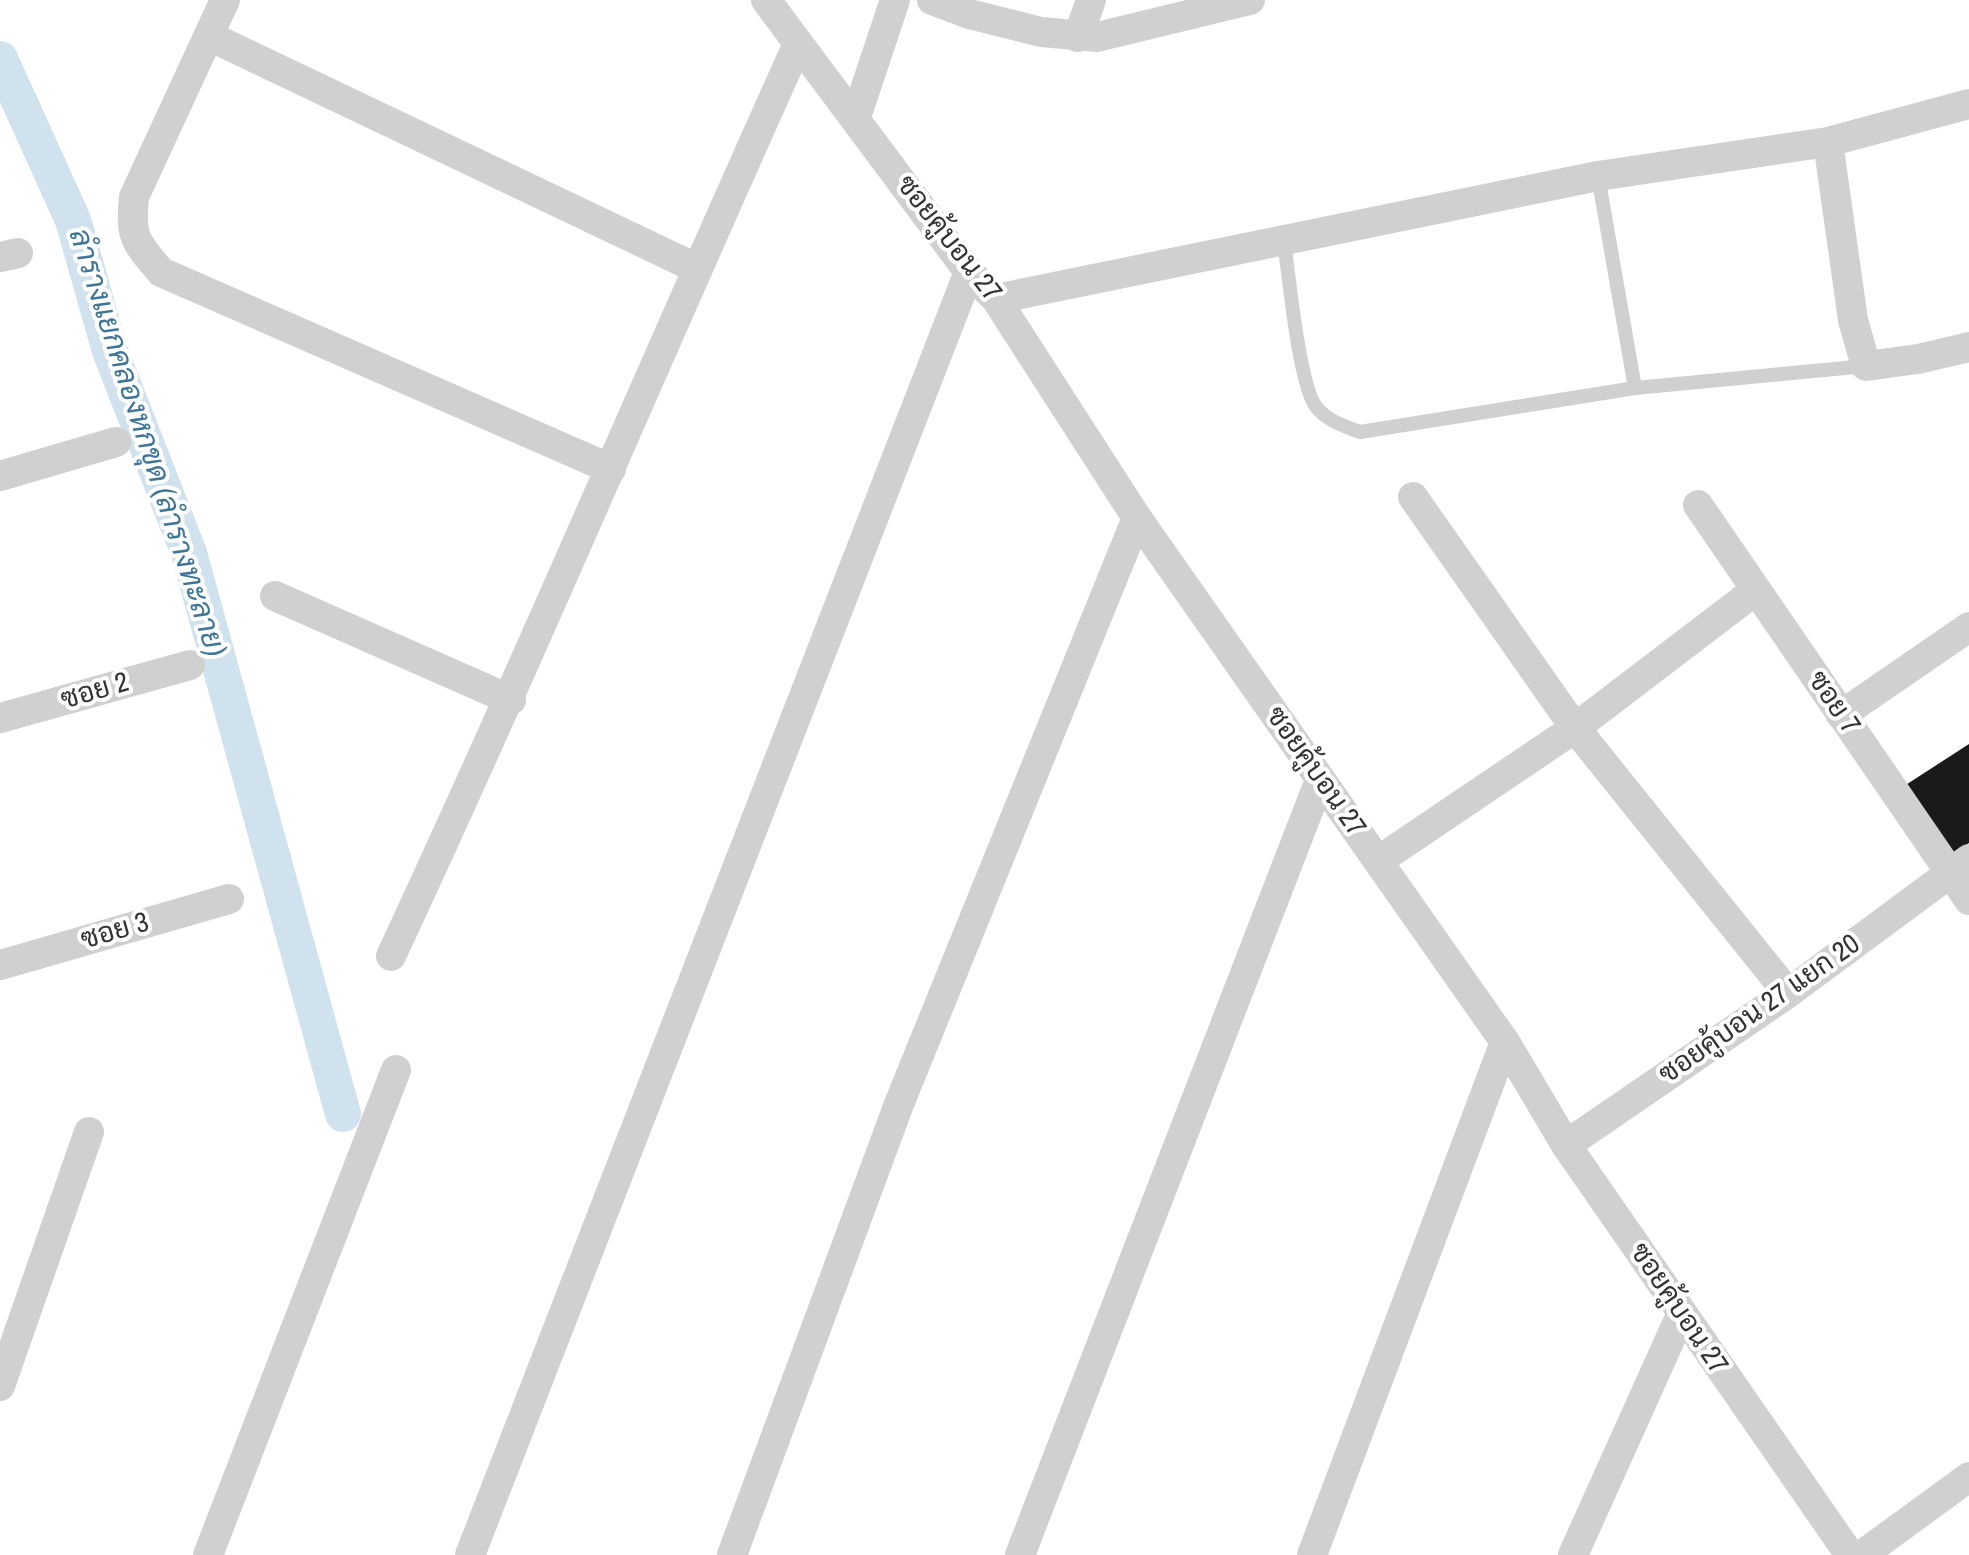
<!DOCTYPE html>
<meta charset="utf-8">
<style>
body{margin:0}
canvas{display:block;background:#fff}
</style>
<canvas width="1969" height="1555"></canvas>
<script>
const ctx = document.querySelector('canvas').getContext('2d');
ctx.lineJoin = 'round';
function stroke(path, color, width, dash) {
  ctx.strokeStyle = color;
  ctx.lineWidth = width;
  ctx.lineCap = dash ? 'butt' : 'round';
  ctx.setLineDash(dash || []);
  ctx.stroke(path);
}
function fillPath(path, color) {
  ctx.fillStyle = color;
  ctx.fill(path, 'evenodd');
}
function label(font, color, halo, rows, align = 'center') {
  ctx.font = font + ' "Archivo Narrow",Sarabun,sans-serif';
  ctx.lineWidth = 8;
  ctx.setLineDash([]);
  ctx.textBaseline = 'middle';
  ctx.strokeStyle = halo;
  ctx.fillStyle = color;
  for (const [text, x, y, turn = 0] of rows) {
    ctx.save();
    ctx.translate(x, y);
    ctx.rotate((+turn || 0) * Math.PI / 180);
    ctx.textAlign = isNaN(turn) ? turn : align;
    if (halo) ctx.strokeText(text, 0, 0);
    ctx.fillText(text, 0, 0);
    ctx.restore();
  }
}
stroke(new Path2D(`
 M0,59L73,220L110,351L189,553L343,1114`), '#cfe2ee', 36);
fillPath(new Path2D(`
 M1969,744V843L1946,858L1901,788Z`), '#1a1a1a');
stroke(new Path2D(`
 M1598,176L1635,388
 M1284,242C1289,274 1299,388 1317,408C1328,421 1344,426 1360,432L1635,388L1866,366`), '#d0d0d0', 14);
stroke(new Path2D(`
 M225,0L134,197C130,238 135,241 161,272L611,469
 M766,0L969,272L996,299L1137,518L1505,1042L1566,1145L1850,1555
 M932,0L969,14L1041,32L1097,37L1250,0
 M209,36L696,268
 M1078,37L1091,0
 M856,117L895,0
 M1828,142L1853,320L1866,366L1918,359L1969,347
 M0,257L18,253
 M996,299L1598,176L1828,142L1969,104
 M0,476L116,442
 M1413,497L1575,728L1788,993
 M1698,505L1969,900
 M275,596L511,700
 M1841,715L1969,627
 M0,718L190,665
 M1378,861L1575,728L1756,590
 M391,956C532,654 661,347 798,44
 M0,965L229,899
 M1566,1145L1788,993L1969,859
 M0,1386L89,1132
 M208,1555L396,1070
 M470,1555L969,272
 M732,1555L899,1104L1137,518
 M1020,1555L1320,780
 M1312,1555L1505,1042
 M1573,1555L1681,1315
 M1862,1555L1969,1477`), '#d0d0d0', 30);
label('28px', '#333', '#fff', [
 ["ซอยคู้บอน 27",948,239,52],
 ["ซอย 2",95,692,-16],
 ["ซอย 7",1833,703,56],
 ["ซอยคู้บอน 27",1315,772,55],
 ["ซอย 3",115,932,-16],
 ["ซอยคู้บอน 27 แยก 20",1760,1010,-35],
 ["ซอยคู้บอน 27",1678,1309,56]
]);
label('italic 30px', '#3f7597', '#fff', [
 ["ลำรางแยกคลองหกขุด (ลำรางทะลาย)",146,443,72]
]);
</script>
